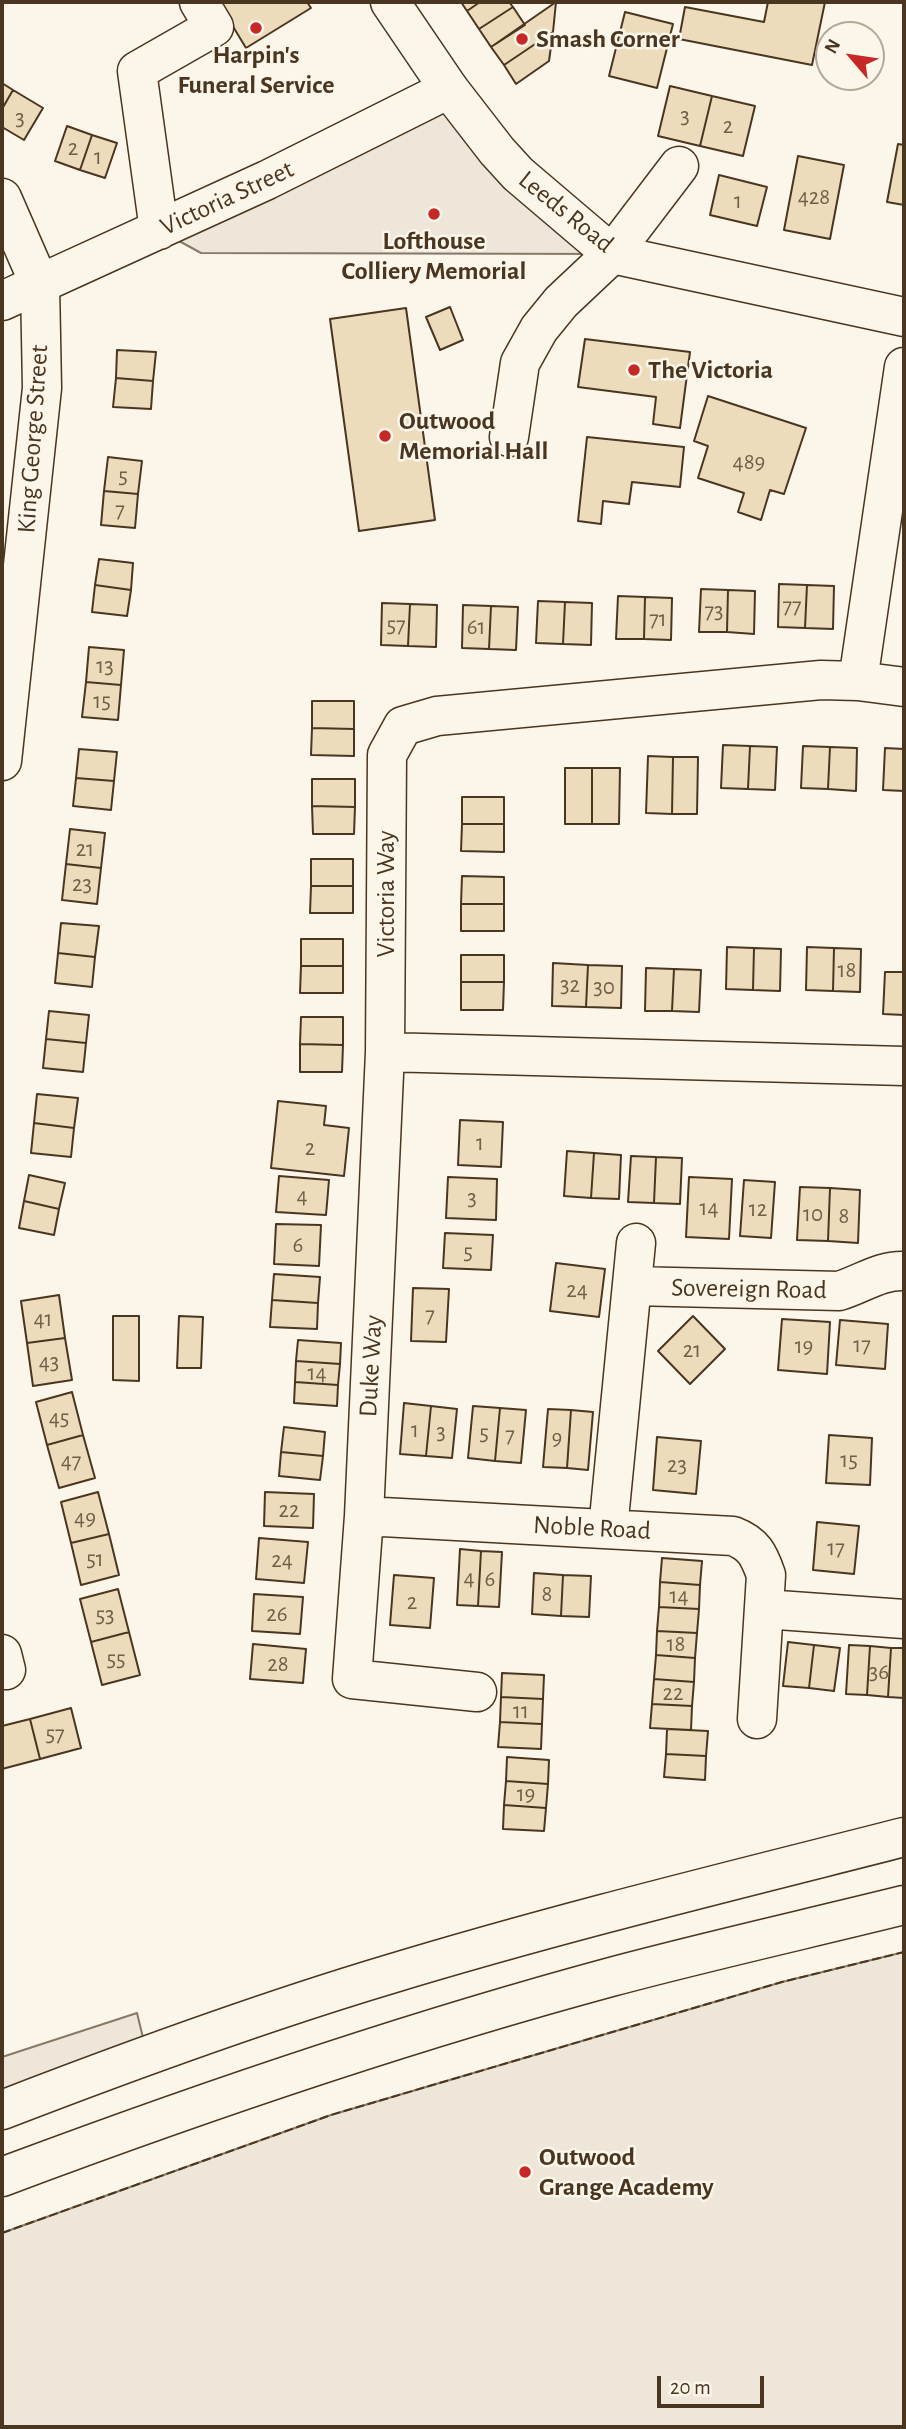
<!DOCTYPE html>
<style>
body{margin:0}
#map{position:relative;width:906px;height:2429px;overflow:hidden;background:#fbf6e9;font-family:"Alegreya Sans",sans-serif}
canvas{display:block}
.frame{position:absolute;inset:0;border:4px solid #4a3520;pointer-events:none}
.north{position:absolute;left:815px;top:21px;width:70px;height:70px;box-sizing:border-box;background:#fbf6e9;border:2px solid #b4a999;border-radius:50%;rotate:299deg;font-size:19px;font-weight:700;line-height:28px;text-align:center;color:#4a3520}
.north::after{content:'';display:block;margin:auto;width:24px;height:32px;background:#c62828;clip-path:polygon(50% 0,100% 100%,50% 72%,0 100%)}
.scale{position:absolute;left:657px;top:2376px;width:107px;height:32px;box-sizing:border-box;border:4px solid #4a3520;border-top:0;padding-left:9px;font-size:21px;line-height:24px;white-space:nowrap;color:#4a3520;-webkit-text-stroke:5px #fbf6e9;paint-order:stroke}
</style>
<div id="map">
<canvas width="906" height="2429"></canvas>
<div class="frame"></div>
<div class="north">N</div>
<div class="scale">20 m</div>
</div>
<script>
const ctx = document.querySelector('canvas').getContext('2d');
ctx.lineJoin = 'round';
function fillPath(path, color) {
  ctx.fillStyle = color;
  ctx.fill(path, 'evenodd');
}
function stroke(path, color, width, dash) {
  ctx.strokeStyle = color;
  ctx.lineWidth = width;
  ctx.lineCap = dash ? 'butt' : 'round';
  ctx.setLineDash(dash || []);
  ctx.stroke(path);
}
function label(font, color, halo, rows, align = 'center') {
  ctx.font = font + ' "Alegreya Sans",sans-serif';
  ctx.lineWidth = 5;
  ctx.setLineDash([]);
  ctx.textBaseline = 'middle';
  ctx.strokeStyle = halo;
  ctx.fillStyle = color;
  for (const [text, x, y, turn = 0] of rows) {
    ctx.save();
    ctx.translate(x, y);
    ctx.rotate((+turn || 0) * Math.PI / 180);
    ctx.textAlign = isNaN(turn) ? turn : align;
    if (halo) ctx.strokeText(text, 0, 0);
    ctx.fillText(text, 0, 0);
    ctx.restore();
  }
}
const green = new Path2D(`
 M449,89L612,254L201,253L159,230Z
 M904,1952V2427H2V2233L331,2115L782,1982Z
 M137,2013L147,2054L2,2110V2057Z`);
fillPath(green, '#ede6d9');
stroke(green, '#887966', 2);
const building = new Path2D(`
 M226,2H307L311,8L246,48L220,5Z
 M461,2H480L467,11Z
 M480,2H509L513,7L479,29L467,11Z
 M556,2L553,32L504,65L491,47Z
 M768,2H825L812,65L679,39L685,7L764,22Z
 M513,7L525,25L491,47L479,29Z
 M625,12L673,24L657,88L609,76Z
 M553,32L549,61L516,84L504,65Z
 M2,83L13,90L2,109Z
 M670,86L712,96L700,146L658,136Z
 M13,90L43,108L24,140L2,127V109Z
 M712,96L755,106L743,156L700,146Z
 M67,126L92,135L80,170L55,161Z
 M92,135L117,143L105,178L80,170Z
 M898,144L904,145V205L887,202Z
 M798,156L844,165L830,239L784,230Z
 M719,175L767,187L757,226L710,215Z
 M450,307L463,340L440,350L426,317Z
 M406,308L435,520L359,531L330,319Z
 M585,339L690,352L680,428L653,424L656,397L578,387Z
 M117,350L156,352L153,381L116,378Z
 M116,378L153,381L151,409L113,407Z
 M708,396L806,428L784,494L770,490L761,520L738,512L744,493L698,478L708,446L694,441Z
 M587,437L684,447L680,487L632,482L629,504L603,501L601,524L578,521Z
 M108,457L142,461L138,494L104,491Z
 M104,491L138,494L135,528L101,525Z
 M99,559L133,563L131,590L95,585Z
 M779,584L807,585L805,628L778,627Z
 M95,585L131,590L127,616L92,612Z
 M807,585L834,586L833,629L805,628Z
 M701,589L728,590L727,632H699Z
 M728,590L755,591L754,634L727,632Z
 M618,596L645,597L644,639H616Z
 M645,597L672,598L671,640L644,639Z
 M538,601L565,602L563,644L536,643Z
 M565,602L592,603L591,645L563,644Z
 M382,603L410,604L408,646L381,645Z
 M410,604L437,605L436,647L408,646Z
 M463,605L491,606L489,649L462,648Z
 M491,606L518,607L516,650L489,649Z
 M89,647L124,650L121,685L86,682Z
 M86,682L121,685L118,720L82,717Z
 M312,701H354V729L312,728Z
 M312,728L354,729V756L311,755Z
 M723,745L750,746L748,789L721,788Z
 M750,746L777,747L775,790L748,789Z
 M803,746L830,747L828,789L801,788Z
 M830,747L857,748L856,791L828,789Z
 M885,748L904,749V791L883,790Z
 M79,749L117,752L114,781L76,778Z
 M648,756L673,757L672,814L646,813Z
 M673,757H698L697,814H672Z
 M565,768H592V824H565Z
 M592,768H620L619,824H592Z
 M76,778L114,781L111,810L73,806Z
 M312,779H355V807L312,806Z
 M462,797H504V824H462Z
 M312,806L355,807L354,834H313Z
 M462,824H504V852L461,851Z
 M70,829L105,833L101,868L66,864Z
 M311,859H353V886H311Z
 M66,864L101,868L97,904L62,900Z
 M462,876L504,877V904H461Z
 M311,886H353V913H310Z
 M461,904H504V931H461Z
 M61,923L99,926L95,957L58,953Z
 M301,939H343V966H301Z
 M727,947L754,948L753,990L726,989Z
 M807,947L834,948L833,991L806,990Z
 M754,948L781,949L780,991L753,990Z
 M834,948L861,949L860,992L833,991Z
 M58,953L95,957L92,987L55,983Z
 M461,955H504V982H461Z
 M553,963L588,965L586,1007L552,1006Z
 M588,965L622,966L621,1008L586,1007Z
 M301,966H343V993H300Z
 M646,968L674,969L672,1011H645Z
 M674,969L701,970L699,1012L672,1011Z
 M885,972H904V1015L883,1014Z
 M461,982H504L503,1010H461Z
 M49,1011L89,1015L86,1043L46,1039Z
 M301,1017H343V1045L300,1044Z
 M46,1039L86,1043L83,1072L43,1068Z
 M300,1044L343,1045L342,1072H300Z
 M37,1094L78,1098L74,1128L34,1123Z
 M278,1101L326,1106L324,1125L349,1128L344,1176L271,1168Z
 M460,1120L503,1122L501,1167L458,1165Z
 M34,1123L74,1128L71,1157L31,1153Z
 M567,1151L594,1153L591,1198L564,1196Z
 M594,1153L621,1155L619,1199L591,1198Z
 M631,1156L656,1157L654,1203L628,1202Z
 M656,1157L682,1158L680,1204L654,1203Z
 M29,1175L65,1183L59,1209L24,1201Z
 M279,1176L329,1180L326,1215L276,1212Z
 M448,1177L497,1179L496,1220L446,1218Z
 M689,1177L732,1179L729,1239L686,1237Z
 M744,1180L775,1182L771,1238L740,1236Z
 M800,1187L830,1188L828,1241L797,1240Z
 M830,1188L860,1190L858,1243L828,1241Z
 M24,1201L59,1209L54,1235L19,1228Z
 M276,1224L321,1225L319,1266L274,1264Z
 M445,1233L493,1235L491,1270L443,1268Z
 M556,1263L605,1269L599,1317L550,1311Z
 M274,1274L320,1277L318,1303L272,1300Z
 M413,1288L449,1289L446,1342L411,1341Z
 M59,1295L65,1338L27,1343L21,1301Z
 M272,1300L318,1303L317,1329L270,1327Z
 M113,1316H139V1381L113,1380Z
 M179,1316L203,1317L201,1368H177Z
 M693,1316L725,1349L690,1384L658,1351Z
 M782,1319L830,1322L827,1374L778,1370Z
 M840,1320L888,1324L885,1369L836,1365Z
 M65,1338L72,1380L33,1386L27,1343Z
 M298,1340L341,1343L340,1364L296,1361Z
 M296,1361L340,1364L338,1385L295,1382Z
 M295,1382L338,1385L337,1406L294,1403Z
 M72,1392L83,1435L47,1445L36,1402Z
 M404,1403L431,1406L426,1456L400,1454Z
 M431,1406L457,1409L452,1458L426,1456Z
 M473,1406L500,1408L495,1461L468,1458Z
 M500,1408L526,1410L521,1463L495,1461Z
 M548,1409L571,1410L567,1468L543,1467Z
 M571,1410L593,1412L588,1470L567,1468Z
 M284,1427L325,1432L323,1456L281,1452Z
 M83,1435L95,1478L59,1488L47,1445Z
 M829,1435L872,1438L870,1485L826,1483Z
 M657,1437L701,1441L696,1494L653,1490Z
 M281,1452L323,1456L320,1480L279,1476Z
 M98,1492L109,1534L71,1543L61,1502Z
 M265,1492L314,1494L313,1528L264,1526Z
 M817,1522L859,1526L854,1574L813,1570Z
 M109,1534L119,1575L81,1585L71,1543Z
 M259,1538L308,1542L304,1583L256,1579Z
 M460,1549L481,1551L478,1606L457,1605Z
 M481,1551L502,1552L499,1607L478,1606Z
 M662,1558L702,1561L700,1585L660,1582Z
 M534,1573L563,1575L561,1616L532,1614Z
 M394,1575L434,1578L430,1628L390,1625Z
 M563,1575L591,1576L589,1617L561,1616Z
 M660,1582L700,1585L699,1609L659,1607Z
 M118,1589L129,1632L91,1642L80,1599Z
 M254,1594L303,1597L300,1634L252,1631Z
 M659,1607L699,1609L697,1633L657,1631Z
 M657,1631L697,1633L695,1658L656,1655Z
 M129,1632L140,1675L102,1685L91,1642Z
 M788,1642L814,1645L809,1688L783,1686Z
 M253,1644L306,1649L303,1683L250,1679Z
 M814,1645L840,1648L834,1691L809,1688Z
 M849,1645L870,1646L867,1695L846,1694Z
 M870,1646L891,1648L888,1697L867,1695Z
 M891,1648H904V1698L888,1697Z
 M656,1655L695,1658L694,1682L654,1679Z
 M502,1673L544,1675L543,1699L501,1697Z
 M654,1679L694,1682L692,1706L652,1704Z
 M501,1697L543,1699L542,1724L500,1722Z
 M652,1704L692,1706L691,1730L650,1728Z
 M71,1708L81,1748L40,1759L30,1719Z
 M30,1719L40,1759L2,1769V1726Z
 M500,1722L542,1724L541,1749L498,1747Z
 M667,1729L708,1731L706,1756L666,1754Z
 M666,1754L706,1756L705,1780L664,1777Z
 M507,1757L549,1760L548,1784L506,1781Z
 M506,1781L548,1784L546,1808L504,1805Z
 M504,1805L546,1808L544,1831L503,1829Z`);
fillPath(building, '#ecdcbc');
stroke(building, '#4a3520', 2);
const minor = new Path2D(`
 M2,198L40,285L42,388L2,761
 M159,230L137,71L214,27L199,2
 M2,301L267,180L449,89
 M509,437L520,363L539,329L561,302L612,254L679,166
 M858,681L904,367
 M904,687L858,681L821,680L437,716L403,726L387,755L385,1052L904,1066
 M385,1052L364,1516L352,1679L477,1692
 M632,1286L839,1291C862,1284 880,1270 904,1271
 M364,1516L733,1536C754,1544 759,1555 766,1575L757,1719
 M608,1529L636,1243
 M764,1609L904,1619
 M2,1654L6,1670`);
const major = new Path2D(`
 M390,2L449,89L497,151L518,174L612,254L904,317`);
const highway = new Path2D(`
 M2,2110C129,2061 257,2014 387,1975C558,1923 731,1881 904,1837
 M2,2177C202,2102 404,2033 611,1977C708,1951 807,1929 904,1905`);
stroke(minor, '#4a3520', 41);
stroke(major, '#4a3520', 41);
stroke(highway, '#4a3520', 41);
stroke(minor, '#fbf6e9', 38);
stroke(major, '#fbf6e9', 38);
stroke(highway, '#fbf6e9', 38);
stroke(new Path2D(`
 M2,2233L331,2115L782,1982L904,1952`), '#4a3520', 2, [9, 3.5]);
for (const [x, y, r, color] of [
 [256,28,7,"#c62828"],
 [522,39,7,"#c62828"],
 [434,214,7,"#c62828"],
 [634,370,7,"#c62828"],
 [385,436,7,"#c62828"],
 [525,2172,7,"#c62828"]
]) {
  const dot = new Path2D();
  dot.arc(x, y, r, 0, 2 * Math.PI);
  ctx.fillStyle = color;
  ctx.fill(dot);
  stroke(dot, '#fbf6e9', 2.5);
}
label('23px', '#725f47', null, [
 ["3",685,116],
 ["3",20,118],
 ["2",728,126],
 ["2",73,148],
 ["1",98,157],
 ["428",814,197],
 ["1",738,201],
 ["489",749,462],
 ["5",123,476],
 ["7",120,510],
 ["77",792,606],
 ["73",714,611],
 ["71",658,619],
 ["57",396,625],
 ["61",476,627],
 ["13",105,666],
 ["15",102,701],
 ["21",85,849],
 ["23",82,884],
 ["18",847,970],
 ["32",570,985],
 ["30",604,987],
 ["1",480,1143],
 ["2",310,1148],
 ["4",302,1196],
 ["3",472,1198],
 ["14",709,1208],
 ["12",758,1209],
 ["10",813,1214],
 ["8",844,1216],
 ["6",298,1245],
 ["5",468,1252],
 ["24",577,1290],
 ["7",430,1315],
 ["41",43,1319],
 ["17",862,1345],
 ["19",804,1346],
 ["21",692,1350],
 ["43",49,1362],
 ["14",317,1373],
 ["45",59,1418],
 ["1",415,1430],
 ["3",441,1432],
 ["5",484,1433],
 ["7",510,1435],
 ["9",557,1438],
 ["15",849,1460],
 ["47",71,1461],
 ["23",677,1465],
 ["22",289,1510],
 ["49",85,1518],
 ["17",836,1548],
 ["51",95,1559],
 ["24",282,1560],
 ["4",469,1578],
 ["6",490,1579],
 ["8",547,1594],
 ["14",679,1596],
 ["2",412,1602],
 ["26",277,1614],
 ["53",105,1615],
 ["18",676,1644],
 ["55",116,1659],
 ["28",278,1664],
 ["36",879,1672],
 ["22",673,1693],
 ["11",521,1711],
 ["57",55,1734],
 ["19",526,1794]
]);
label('bold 26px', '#4a3520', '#fbf6e9', [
 ["Smash Corner",536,39],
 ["Harpin's",256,55,"center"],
 ["Funeral Service",256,85,"center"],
 ["Lofthouse",434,241,"center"],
 ["Colliery Memorial",434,271,"center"],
 ["The Victoria",648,370],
 ["Outwood",399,421],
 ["Memorial Hall",399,451],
 ["Outwood",539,2157],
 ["Grange Academy",539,2187]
], 'left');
label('26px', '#4a3520', '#fbf6e9', [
 ["Victoria Street",227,198,-25],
 ["Leeds Road",566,212,39],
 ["King George Street",33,439,-86],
 ["Victoria Way",386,894,-90],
 ["Sovereign Road",749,1289,1],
 ["Duke Way",371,1366,-87],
 ["Noble Road",592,1528,3]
]);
</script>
